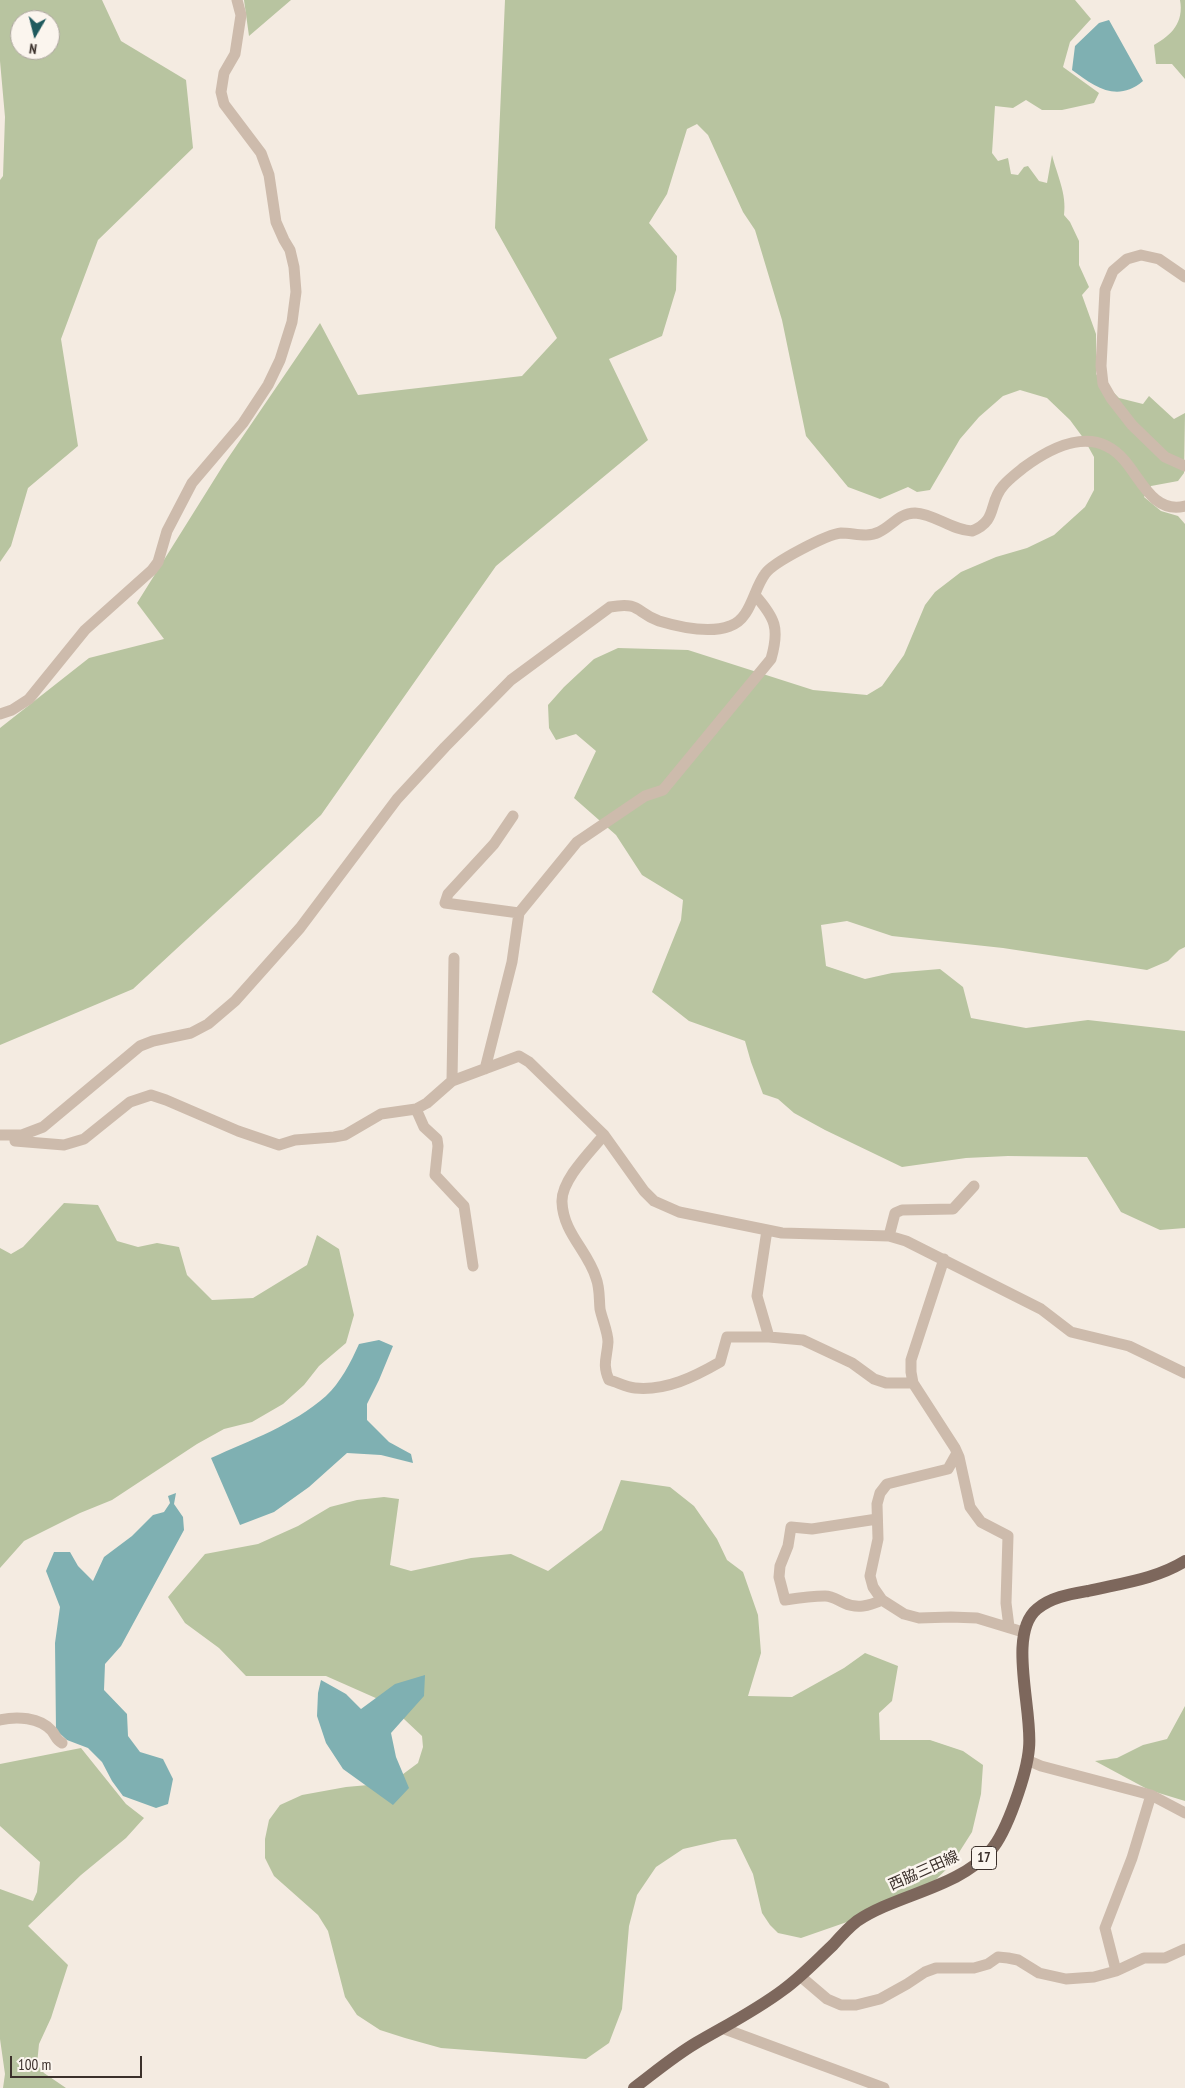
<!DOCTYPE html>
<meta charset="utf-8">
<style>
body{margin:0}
#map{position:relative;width:1185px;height:2088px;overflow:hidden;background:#f4ebe1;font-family:"PT Sans Narrow",sans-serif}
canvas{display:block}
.north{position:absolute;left:10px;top:10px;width:50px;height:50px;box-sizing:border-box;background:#fbf5ee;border:1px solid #aea6a0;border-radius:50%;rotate:188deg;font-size:14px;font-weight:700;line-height:20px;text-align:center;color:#3b302b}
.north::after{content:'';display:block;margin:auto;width:18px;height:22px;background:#1f5a5e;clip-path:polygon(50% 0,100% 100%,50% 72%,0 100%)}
.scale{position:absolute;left:10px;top:2056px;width:132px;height:22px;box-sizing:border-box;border:2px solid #3b302b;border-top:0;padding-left:6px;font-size:15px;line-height:18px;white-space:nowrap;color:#3b302b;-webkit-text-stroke:4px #fbf5ee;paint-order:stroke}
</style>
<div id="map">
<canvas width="1185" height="2088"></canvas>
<div class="north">N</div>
<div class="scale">100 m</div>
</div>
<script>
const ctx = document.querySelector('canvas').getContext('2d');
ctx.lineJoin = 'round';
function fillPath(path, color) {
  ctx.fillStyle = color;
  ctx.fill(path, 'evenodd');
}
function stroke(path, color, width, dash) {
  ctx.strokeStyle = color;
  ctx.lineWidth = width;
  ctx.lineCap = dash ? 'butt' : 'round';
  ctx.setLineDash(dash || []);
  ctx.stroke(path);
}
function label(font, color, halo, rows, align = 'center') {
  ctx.font = font + ' "PT Sans Narrow","Noto Sans JP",sans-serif';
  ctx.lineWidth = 5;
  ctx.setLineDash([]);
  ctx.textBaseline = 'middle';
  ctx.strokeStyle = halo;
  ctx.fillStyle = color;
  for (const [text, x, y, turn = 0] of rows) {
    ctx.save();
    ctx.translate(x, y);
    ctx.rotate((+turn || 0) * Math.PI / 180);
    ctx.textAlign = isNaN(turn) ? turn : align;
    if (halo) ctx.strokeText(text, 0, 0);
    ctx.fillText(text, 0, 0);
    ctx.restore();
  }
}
fillPath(new Path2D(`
 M0,0H102L121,41L186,80L193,148L98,240L61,339L78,446L28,488L11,546L0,562V180L3,176L5,117L0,61ZM20,20H50V50H20Z
 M244,0H291L249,36Z
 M505,0H1075L1091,19L1070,42L1063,67L1099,93L1094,103L1062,110H1042L1026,100L1013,108L995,106L992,153L998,161L1008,158L1011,174L1018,175L1024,167L1028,166L1039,181L1047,183L1052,155C1057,175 1067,194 1064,215L1070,222L1079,241V265L1089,287L1082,295L1096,334V374L1119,398L1143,404L1149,396L1174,419L1185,413L1184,473L1178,481L1151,486L1144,497L1161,511L1178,516L1185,524V947L1179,950L1168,961L1147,970L1003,948L892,936L847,921L821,925L826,966L865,979L892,973L940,969L963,987L971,1018L1026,1028L1088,1020L1185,1031V1228L1160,1230L1121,1212L1087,1157L1008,1156L966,1158L902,1167L825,1130L794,1113L778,1099L763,1094L751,1062L745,1041L689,1021L652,992L681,920L683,900L642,875L616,835L574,798L596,751L576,734L556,740L549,728L548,705L564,687L594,659L618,648L688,650L813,690L867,695L882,686L904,655L925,605L935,592L961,572L996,557L1027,548L1054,535L1085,507L1094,490V457L1084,439L1070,420L1047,398L1020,390L1003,396L979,417L960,439L930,490L917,492L908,487L880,499L848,487L806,436L782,320L755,230L743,212L708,135L697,124L687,129L667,194L649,223L677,256L676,290L662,336L609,359L648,440L496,566L321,815L133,989L0,1045V728L89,658L164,639L137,603L224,464L320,323L358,395L522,376L557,338L495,228Z
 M1180,0H1185V79L1172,64H1156L1154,45C1172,35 1184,22 1180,0Z
 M64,1203L98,1205L117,1241L138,1247L157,1243L179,1247L187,1275L212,1300L253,1298L307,1265L317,1235L339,1249L354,1315L346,1343L319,1366L304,1385L283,1404L252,1422L224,1429L197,1444L112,1500L80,1513L24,1541L0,1568V1248L11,1254L23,1247Z
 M621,1480L670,1487L694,1506L717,1539L727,1560L743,1572L758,1615L761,1653L748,1696L792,1697L844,1668L865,1653L898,1666L892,1701L879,1713L880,1740H930L963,1751L983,1765L981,1794L972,1832L951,1865L929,1886L847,1922L801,1938L778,1933L770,1925L762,1913L753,1874L736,1839L722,1840L683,1849L656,1867L637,1895L629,1926L622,2009L609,2043L586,2059L441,2048L405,2038L380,2030L357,2015L345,1997L328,1931L318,1915L274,1876L265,1858V1839L269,1820L280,1805L302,1795L346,1787L391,1783L418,1763L423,1747L422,1736L387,1703L326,1676H246L219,1648L185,1623L168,1597L205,1554L258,1544L298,1526L330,1507L357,1500L384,1497L399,1499L390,1565L411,1571L471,1558L511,1554L548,1571L602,1530Z
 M1185,1706V1801L1149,1790L1095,1761L1117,1758L1143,1745L1167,1739Z
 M81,1748L126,1804L144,1818L126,1838L81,1875L28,1926L68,1965L51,2018L39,2044L37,2064L44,2073L66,2088H3L5,2074L0,2039V1889L33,1901L37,1892L40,1862L0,1826V1764Z`), '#b8c4a0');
fillPath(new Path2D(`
 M1109,20L1143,81C1117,103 1095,87 1072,70L1075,46L1099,23Z
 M379,1340L393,1346L379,1380L367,1404V1420L389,1442L411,1454L413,1463L381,1455L347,1453L309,1487L274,1512L240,1525L211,1458C251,1440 293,1425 326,1396C340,1383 351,1362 359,1344Z
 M176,1493L174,1504L183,1517L184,1530L121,1646L105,1664L104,1690L127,1714L128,1736L140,1752L163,1759L173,1779L168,1804L156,1808L123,1796L112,1781L102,1762L88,1748L67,1740L56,1730L55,1643L60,1607L46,1571L54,1552H70L78,1566L93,1581L104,1557L132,1536L153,1515L164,1512L170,1503L168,1496Z
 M425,1675L424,1696L391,1733L396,1757L409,1788L393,1805L343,1769L326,1743L317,1716L318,1693L321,1680L346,1694L361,1709L395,1684Z`), '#7fb0b2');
stroke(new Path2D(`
 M1185,277L1159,259L1141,255L1127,259L1113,271L1105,290L1101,366L1103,384L1111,398L1132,425L1165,457L1185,466
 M0,714L12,710L29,699L85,630L152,570L158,562L167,531L192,483L243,423L268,385L280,360L292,322L296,292L294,267L290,250L284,240L276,222L269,175L261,153L224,104L221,92L224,73L235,54L241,15L237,0
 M513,816L494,844L448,894L445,903L519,913
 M485,1069L512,962L519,913L577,842L645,796L663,790L771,659C780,628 775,618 755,595
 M452,1081L454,958
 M416,1109L424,1127L437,1139L438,1146L435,1175L464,1206L473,1266
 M0,1135H22L43,1127L140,1046L153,1041L191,1033L208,1024L235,1001L300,928L397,799L445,747L511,680L610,607C641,601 636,613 659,621C679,627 709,634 730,626C751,619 753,590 765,574C773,562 828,534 841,533C854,533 867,538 879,532C892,526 899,513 915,513C935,514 951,530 972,531C998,521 988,503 1003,486C1009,479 1016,474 1023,468C1054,445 1095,425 1125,461C1141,480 1154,514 1185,506
 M604,1135C591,1151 561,1180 562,1202C563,1233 588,1251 596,1278C600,1288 599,1299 600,1309C602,1319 608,1332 608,1342C607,1358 602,1364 609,1380C617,1382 626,1387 635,1388C666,1391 694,1377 720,1362L727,1337H769L803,1340L852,1363L874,1379L886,1383H913
 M15,1138V1141L64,1145L84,1139L130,1102L151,1095L166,1100L238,1131L279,1145L295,1140L334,1137L345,1135L381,1114L416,1109L427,1103L452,1081L519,1056L529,1062L604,1135L644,1191L654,1201L679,1212L782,1233L889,1236L906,1241L1041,1309L1071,1332L1129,1346L1185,1373
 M767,1230L757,1296L769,1337
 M889,1236L895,1213L902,1210L953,1209L974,1186
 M944,1259L911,1360V1372L913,1383L955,1448L959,1457L970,1507L981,1522L1008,1536L1006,1603L1009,1627
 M957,1453L948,1469L887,1484L880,1493L877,1504L878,1539L870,1576L873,1587L882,1600L904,1614L919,1618L951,1617L977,1618L1023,1632
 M877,1519L812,1529L791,1527L788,1546L780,1566L779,1577L785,1600C798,1598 812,1596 825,1596C833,1596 837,1600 844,1603C857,1609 869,1606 882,1600
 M0,1720C16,1716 40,1717 52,1731C56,1736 56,1740 62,1743
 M1027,1760L1041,1766L1151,1795L1185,1813
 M1116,1971L1105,1928L1132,1858L1151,1795
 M800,1976L827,1999L841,2005H856L880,1999L907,1984L925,1972L936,1968H974L988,1964L998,1957L1008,1958L1018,1960L1039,1973L1066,1979L1094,1977L1116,1971L1144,1958H1165L1185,1949
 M722,2028L884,2088`), '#cdbbac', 11);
stroke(new Path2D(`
 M634,2088C654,2073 674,2056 696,2043C725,2026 755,2011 783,1990C801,1977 817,1960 833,1945C840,1937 848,1928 857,1921C897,1894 959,1888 991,1850C1007,1832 1027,1773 1029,1748C1033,1711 1007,1634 1037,1609C1051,1597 1071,1594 1088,1591C1122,1583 1156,1579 1185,1561`), '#7d675c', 12);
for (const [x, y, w] of [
 [984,1858,25]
]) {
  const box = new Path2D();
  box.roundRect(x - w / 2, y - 11.5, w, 23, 4);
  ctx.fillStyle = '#fbf5ee';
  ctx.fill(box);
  stroke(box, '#3b302b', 1);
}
label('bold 14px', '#3b302b', null, [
 ["17",984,1858]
]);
label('15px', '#3b302b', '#fbf5ee', [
 ["西脇三田線",924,1871,-24]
]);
</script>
